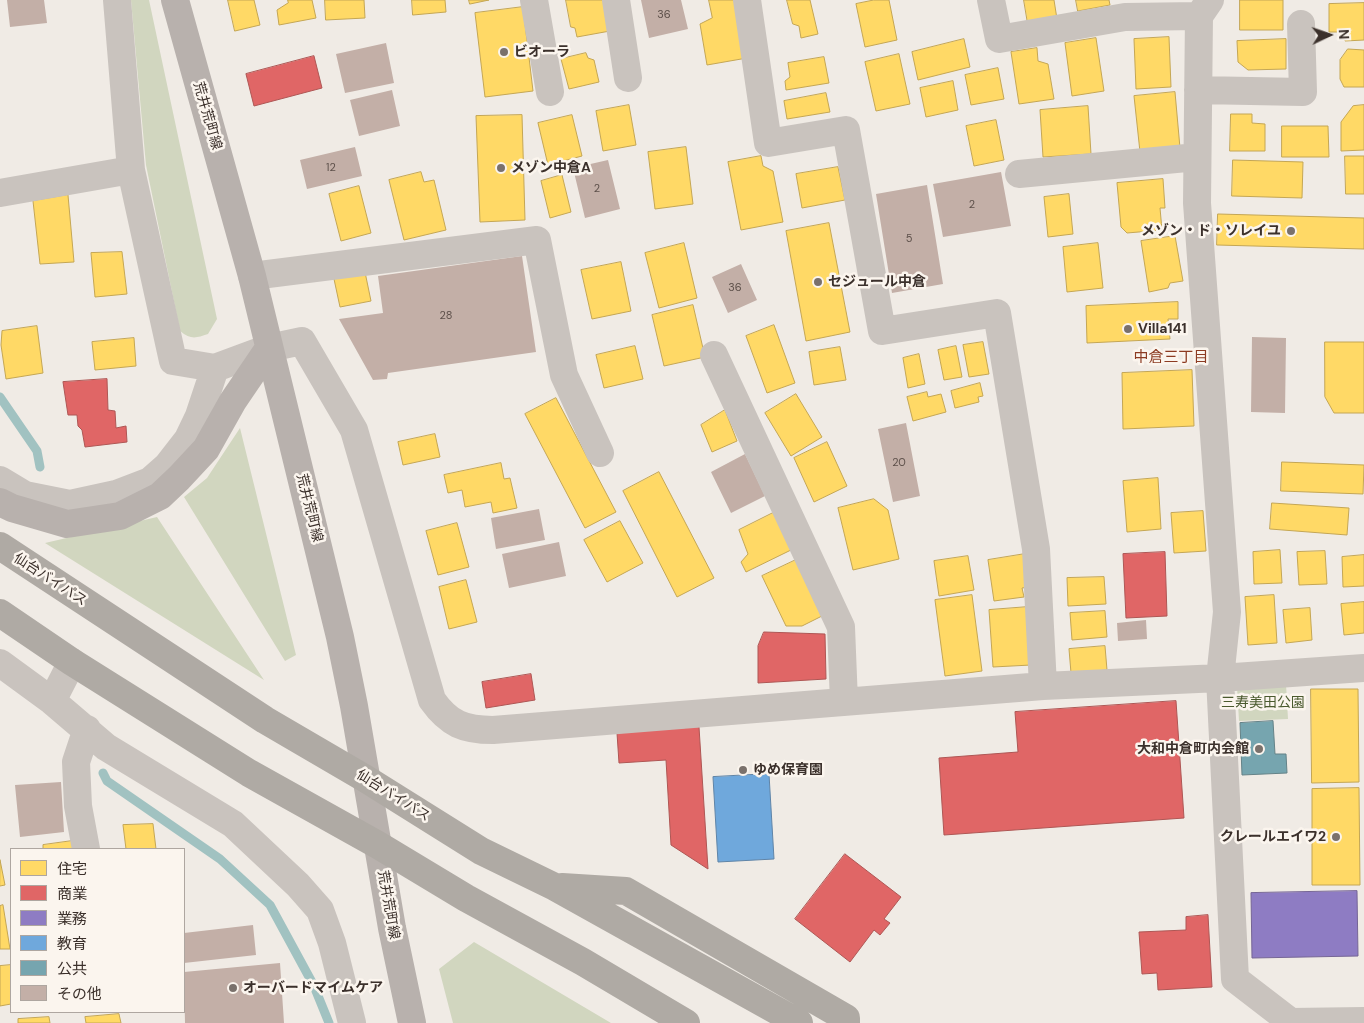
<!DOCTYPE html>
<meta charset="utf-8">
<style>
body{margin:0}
#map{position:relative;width:1364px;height:1023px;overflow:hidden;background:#f0ebe5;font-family:"DM Sans","Noto Sans JP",sans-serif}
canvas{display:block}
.legend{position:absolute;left:10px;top:848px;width:175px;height:165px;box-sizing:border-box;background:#fbf5ee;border:1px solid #aea6a0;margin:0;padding:6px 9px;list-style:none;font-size:15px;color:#3b302b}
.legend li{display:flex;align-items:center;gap:10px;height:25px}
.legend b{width:25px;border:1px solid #aea6a0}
.north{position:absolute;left:1304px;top:10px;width:50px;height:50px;-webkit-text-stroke:4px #fbf5ee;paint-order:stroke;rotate:87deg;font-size:14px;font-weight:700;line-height:20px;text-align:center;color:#3b302b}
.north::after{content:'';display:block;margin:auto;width:18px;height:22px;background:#3b302b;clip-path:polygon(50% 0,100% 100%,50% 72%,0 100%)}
</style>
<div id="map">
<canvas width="1364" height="1023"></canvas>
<ul class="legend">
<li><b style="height:14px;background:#ffd966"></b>住宅</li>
<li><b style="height:14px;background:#e06666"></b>商業</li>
<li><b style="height:14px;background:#8e7cc3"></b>業務</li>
<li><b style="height:14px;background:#6fa8dc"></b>教育</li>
<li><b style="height:14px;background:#76a5af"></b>公共</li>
<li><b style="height:14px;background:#c3afa7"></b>その他</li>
</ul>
<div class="north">N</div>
</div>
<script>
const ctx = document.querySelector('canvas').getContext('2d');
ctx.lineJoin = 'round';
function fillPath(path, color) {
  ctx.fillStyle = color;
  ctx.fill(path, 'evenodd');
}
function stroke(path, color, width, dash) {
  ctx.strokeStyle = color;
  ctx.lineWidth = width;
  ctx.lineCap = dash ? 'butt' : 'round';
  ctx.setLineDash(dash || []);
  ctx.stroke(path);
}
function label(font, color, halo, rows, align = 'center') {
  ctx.font = font + ' "DM Sans","Noto Sans JP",sans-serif';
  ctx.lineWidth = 5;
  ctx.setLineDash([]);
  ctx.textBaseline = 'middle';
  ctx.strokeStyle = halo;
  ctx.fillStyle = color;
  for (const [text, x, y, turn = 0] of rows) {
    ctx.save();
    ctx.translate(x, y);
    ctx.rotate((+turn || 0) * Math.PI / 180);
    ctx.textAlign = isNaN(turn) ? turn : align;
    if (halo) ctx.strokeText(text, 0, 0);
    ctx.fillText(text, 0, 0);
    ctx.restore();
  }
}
fillPath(new Path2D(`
 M131,0H149L217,319L208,334C196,338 191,340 180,331L146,165Z
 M240,428L296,655L285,661L184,497L207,478Z
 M157,517L264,680L45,543Z
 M1286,684L1288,719L1239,721L1237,687Z
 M474,942L611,1023H453L439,969Z`), '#d1d6bf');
const homes = new Path2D(`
 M228,0H254L260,25L235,31Z
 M288,0H312L316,18L279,25L277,10L288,3Z
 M325,0H364L365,18L326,20Z
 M412,0H445L446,12L413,15Z
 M469,0H489L470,4Z
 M566,0H604L610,31L577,37L575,28L571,27Z
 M709,0H738L747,58L707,65L700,24L712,18Z
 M787,0H810L818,34L801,38L799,26L793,24Z
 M874,0H889L897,40L865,47L856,4Z
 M1024,0H1054L1057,19L1028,24Z
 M1076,0H1109L1110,5L1078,11Z
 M1240,0H1283V30H1240Z
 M1364,3V40L1345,41V32H1329V4Z
 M523,7L533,91L485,97L475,13Z
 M1169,37L1171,87L1136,89L1134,39Z
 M1096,38L1104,91L1072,96L1065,43Z
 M964,39L970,67L918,80L912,52Z
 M1286,39V69L1248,70L1238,62L1237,41Z
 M1037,48L1038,61L1048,64L1054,99L1019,104L1011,52Z
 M1348,49L1364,50V87H1344L1340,79V60Z
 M586,53L588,58L594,60L599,82L569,89L561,59Z
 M899,54L910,104L876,111L865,62Z
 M824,57L829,83L786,90L785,81L790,77L788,63Z
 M998,68L1004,99L971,105L965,75Z
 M953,81L958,110L926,117L920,88Z
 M1175,92L1180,148L1140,152L1134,96Z
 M826,93L830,112L787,119L784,101Z
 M629,105L636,145L603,151L596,111Z
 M1364,105V150L1341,151V122L1353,106Z
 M1088,106L1091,154L1043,157L1040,110Z
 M1231,114H1252V123L1265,124V151H1230Z
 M522,115L525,220L480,222L476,116Z
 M572,115L582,156L548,165L538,123Z
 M996,120L1004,160L974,166L966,126Z
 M1282,126H1328L1329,157H1282Z
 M686,147L693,204L655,209L648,152Z
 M761,156L763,166L773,171L783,222L741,230L728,162Z
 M1345,156H1364V194H1346Z
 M1233,160L1303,162L1302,198L1232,196Z
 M838,167L845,200L802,208L796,174Z
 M421,172L424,182L434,180L446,230L404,240L389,180Z
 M562,175L571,212L550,218L541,181Z
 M1163,179L1165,208H1160L1162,230L1127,233L1121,227L1117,183Z
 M359,186L371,233L341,241L329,194Z
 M1069,194L1073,234L1048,237L1044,197Z
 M68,195L74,262L40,264L33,201Z
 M1218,214L1364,218V249L1217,245Z
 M829,223L850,332L806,341L786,231Z
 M1175,236L1183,281L1170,283L1168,288L1149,292L1141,241Z
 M684,243L697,298L659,308L645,253Z
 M1098,243L1103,288L1067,292L1063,247Z
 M122,252L127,294L95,297L91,253Z
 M621,262L631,311L592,319L581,270Z
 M365,272L371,301L340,307L334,279Z
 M1178,302V319H1168L1170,339L1087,343L1086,306Z
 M693,305L705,357L664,366L652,315Z
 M774,325L795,383L767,393L746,336Z
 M37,326L43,373L6,379L1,345L2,331Z
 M134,338L136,366L95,370L92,342Z
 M983,342L989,374L969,377L963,345Z
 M1325,342H1364V413H1334L1325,397Z
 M635,346L643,379L604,388L596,355Z
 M956,346L962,377L944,380L938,350Z
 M840,347L846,380L814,385L809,352Z
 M919,354L925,384L908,388L903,358Z
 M1192,370L1194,426L1123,429L1122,373Z
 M980,383L983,396L978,397L979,402L955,408L951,391Z
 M927,392L928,397L941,394L946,412L913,421L907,397Z
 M796,394L822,437L791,456L765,413Z
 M556,398L616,512L585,528L525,414Z
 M725,410L737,441L712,452L701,425Z
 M435,434L440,457L403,465L398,442Z
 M827,442L847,486L814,502L794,458Z
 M1282,462L1364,465L1363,494L1281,491Z
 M501,463L504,479L510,478L517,508L493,513L491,502L465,507L462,490L448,493L444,475Z
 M659,472L714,578L677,597L623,491Z
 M1158,478L1161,529L1127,532L1123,481Z
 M874,499L888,510L899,559L853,570L838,508Z
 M1272,503L1349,508L1347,535L1270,529Z
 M1203,511L1206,551L1174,553L1171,513Z
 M775,512L791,550L746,572L741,562L748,554L739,530Z
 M620,521L643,563L607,582L584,540Z
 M457,523L469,567L438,575L426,531Z
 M1280,550L1282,583L1254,584L1253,552Z
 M1325,551L1327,584L1299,585L1297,552Z
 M1025,554L1030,587L1022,588L1024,597L994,601L988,560Z
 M1364,555V586L1343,587L1342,557Z
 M968,556L974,590L939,596L934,561Z
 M798,559L822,616L802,626H786L762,576Z
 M1104,577L1106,604L1068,606L1067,578Z
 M466,580L477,622L449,629L439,587Z
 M972,595L982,671L945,676L935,600Z
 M1274,595L1277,643L1248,645L1245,597Z
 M1364,602V633L1344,635L1341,604Z
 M1028,607L1031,665L993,667L989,610Z
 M1310,608L1312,640L1286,643L1283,610Z
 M1105,611L1107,637L1072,640L1070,613Z
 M1105,646L1107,670L1071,673L1069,649Z
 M1311,689H1358L1359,782L1312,783Z
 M1359,788L1360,885H1312V789Z
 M153,824L156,849H126L123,825Z
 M72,841L73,849H43V845Z
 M0,860L5,885L0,886Z
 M3,905L10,949H0V906Z
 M11,965V1004L0,1006V966Z
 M119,1014L121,1023H86L85,1017Z
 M49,1017L50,1023H18V1019Z`);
fillPath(homes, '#ffd966');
stroke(homes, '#c4a654', 1);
const shops = new Path2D(`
 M314,56L322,88L254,106L246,74Z
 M107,379L108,410L115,411L116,428L126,426L127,442L85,447L82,430L78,426L77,415H68L63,382Z
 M1165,552L1167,616L1126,618L1123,554Z
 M764,632L825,634L826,679L758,683V646Z
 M531,674L535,700L486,708L482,682Z
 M1176,701L1184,818L944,835L939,758L1018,752L1015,712Z
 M699,727L708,869L671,845L666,760L619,763L617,733Z
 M845,854L901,897L884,919L890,923L880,935L874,930L850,962L795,919Z
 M1208,915L1212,987L1158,990L1157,973L1142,974L1139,932L1186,930V917Z`);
fillPath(shops, '#e06666');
stroke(shops, '#ae5654', 1);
const offices = new Path2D(`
 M1357,891L1358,956L1252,958L1251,893Z`);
fillPath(offices, '#8e7cc3');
stroke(offices, '#756595', 1);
const schools = new Path2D(`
 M769,774L774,859L718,862L713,777Z`);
fillPath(schools, '#6fa8dc');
stroke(schools, '#5f84a7', 1);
const public = new Path2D(`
 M1273,721L1275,754H1286L1287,773L1242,775L1240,723Z`);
fillPath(public, '#76a5af');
stroke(public, '#648287', 1);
stroke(new Path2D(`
 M0,397L37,451L40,467
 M103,773L107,781L220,859L270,905L314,986L329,1023`), '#a1c2c1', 9);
fillPath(new Path2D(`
 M7,0H44L47,23L10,27Z
 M641,0H681L688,29L649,38Z
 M386,43L394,83L345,93L336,54Z
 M392,90L400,126L359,136L350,100Z
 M355,147L362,176L307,189L300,160Z
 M608,160L620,209L585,218L573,168Z
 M1001,172L1011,226L943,237L933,184Z
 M927,185L943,284L892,293L876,194Z
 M522,256L536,352L388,373L387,379L373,380L339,319L383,313L378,276Z
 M741,264L757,300L728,313L712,277Z
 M1252,337L1286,338L1285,413L1251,412Z
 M906,423L920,496L893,502L878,429Z
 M745,454L765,496L731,513L711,472Z
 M539,509L545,540L496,549L491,518Z
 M559,542L566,576L509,588L502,554Z
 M1146,620L1147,639L1118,641L1117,623Z
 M61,782L64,832L20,837L15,785Z
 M253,925L256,955L184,963V933Z
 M280,963L284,1023H185L184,972Z`), '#c3afa7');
stroke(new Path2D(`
 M117,0L131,170L173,361L215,368L269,348L302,341L354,430L432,700C449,724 464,730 493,730L1043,686L1220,678L1364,668
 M534,0L550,92
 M616,0L628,78
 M747,0L768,143L846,130L882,331L997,313L1036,549L1043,686
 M991,0L999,39L1125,17L1199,16
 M1210,0L1199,16L1197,203L1227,612L1220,678L1235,979L1291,1022L1364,1021
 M1198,90L1303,92L1301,24
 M1019,174L1197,157
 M0,193L131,170
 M252,276L537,240L564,375L600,453
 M714,355L841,627L844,702
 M0,480L25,495L70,504L116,494L150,481L167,466L188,439L199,416L215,368
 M0,663L52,701L106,747L233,824L298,885L320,910L332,943L352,1023
 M52,701L72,662
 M86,849L78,806L76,762L87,729`), '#c9c3be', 28);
stroke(new Path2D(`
 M175,0L252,276L340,637L354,706L392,928L412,1023
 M0,502L12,508L67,524L120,516L160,496L179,478L206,449L233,401L269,348`), '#b8b1ad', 28);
stroke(new Path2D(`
 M0,546L265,720L366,779L481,851L555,887L799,1023
 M0,613L72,662L249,773L378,845L466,898L583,962L686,1023
 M562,887L626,891L846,1018V1023`), '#afaaa4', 28);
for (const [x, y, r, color] of [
 [504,52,5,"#7a716c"],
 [501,168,5,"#7a716c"],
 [1291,231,5,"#7a716c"],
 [818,282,5,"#7a716c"],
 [1128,329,5,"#7a716c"],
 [1259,749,5,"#7a716c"],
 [743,770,5,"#7a716c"],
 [1336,837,5,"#7a716c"],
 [233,988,5,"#7a716c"]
]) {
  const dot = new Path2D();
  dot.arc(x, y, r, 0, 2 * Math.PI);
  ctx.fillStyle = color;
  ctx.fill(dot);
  stroke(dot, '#fbf5ee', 2);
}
label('11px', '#5d504a', null, [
 ["36",664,15],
 ["12",331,168],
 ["2",597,189],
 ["2",972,205],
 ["5",909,239],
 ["36",735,288],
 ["28",446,316],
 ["20",899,463]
]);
label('bold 14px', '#3b302b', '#fbf5ee', [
 ["ビオーラ",514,52],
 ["メゾン中倉A",511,168],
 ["メゾン・ド・ソレイユ",1281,231,"right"],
 ["セジュール中倉",828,282],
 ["Villa141",1138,329],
 ["大和中倉町内会館",1249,749,"right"],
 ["ゆめ保育園",753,770],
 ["クレールエイワ2",1326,837,"right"],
 ["オーバードマイムケア",243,988]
], 'left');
label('14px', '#3b302b', '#fbf5ee', [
 ["荒井荒町線",207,116,74],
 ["荒井荒町線",309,508,76],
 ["仙台バイパス",50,580,33],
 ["仙台バイパス",393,796,32],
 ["荒井荒町線",388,905,80]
]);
label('14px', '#4a5a2e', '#fbf5ee', [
 ["三寿美田公園",1263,703]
]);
label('15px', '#8c3b22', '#fbf5ee', [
 ["中倉三丁目",1171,358]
]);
</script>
